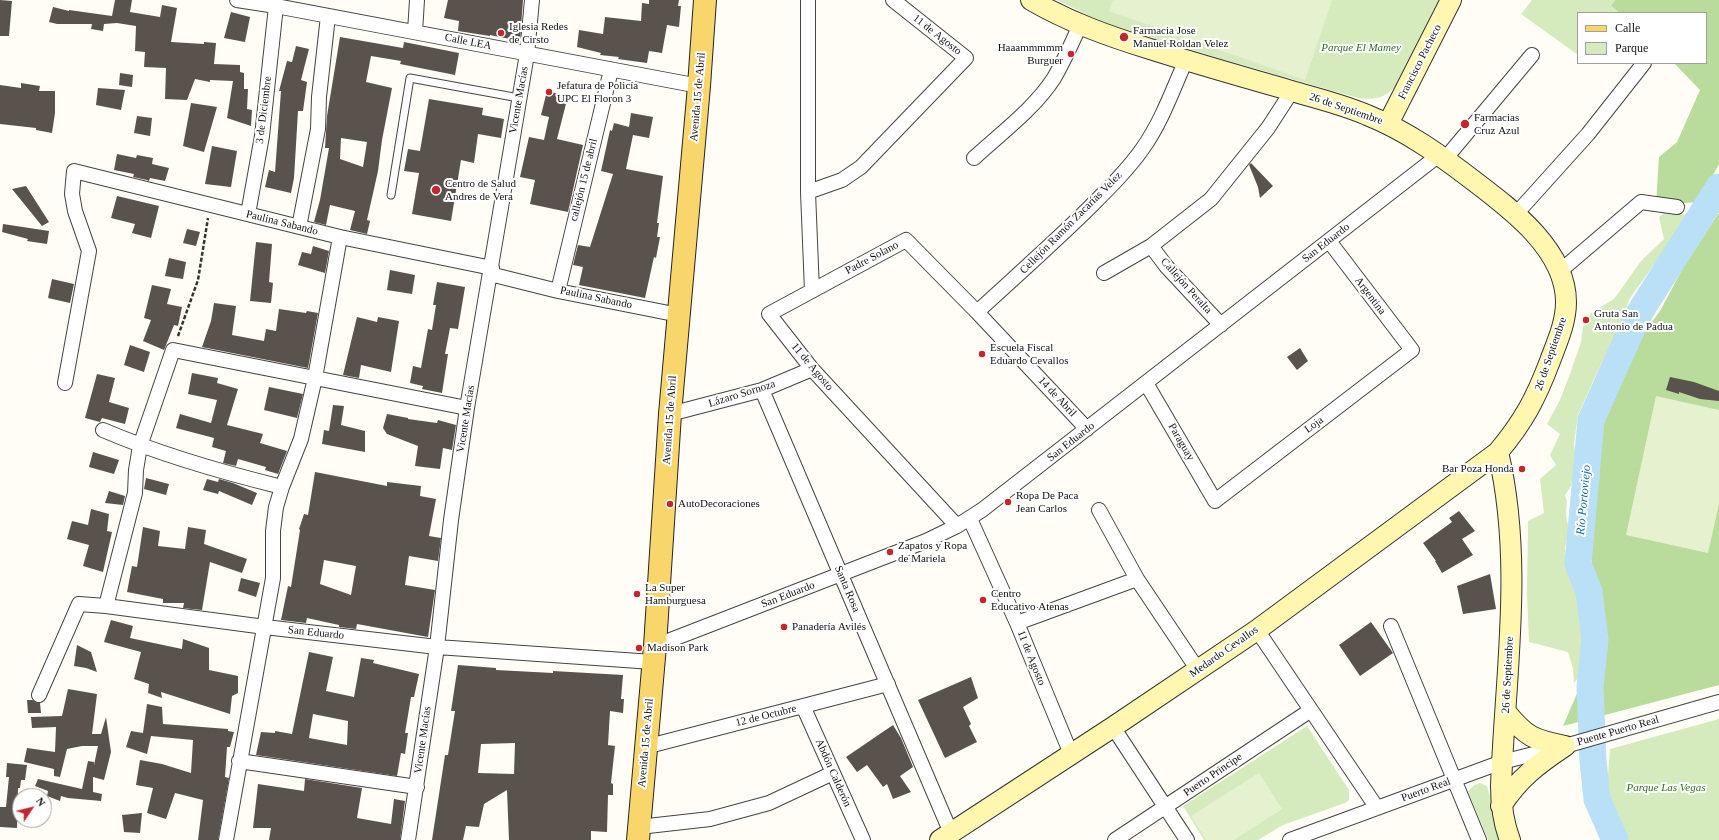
<!DOCTYPE html>
<meta charset="utf-8">
<style>
body{margin:0}
#map{position:relative;width:1719px;height:840px;overflow:hidden;background:#fffdf5;font-family:"Times New Roman",serif}
canvas{display:block}
.legend{position:absolute;left:1577px;top:12px;width:130px;height:52px;box-sizing:border-box;background:#fff;border:1px solid #a0a0a0;margin:0;padding:5px 7px;list-style:none;font-size:12px;color:#111}
.legend li{display:flex;align-items:center;gap:8px;height:20px}
.legend b{width:20px;border:1px solid #a0a0a0}
.north{position:absolute;left:12px;top:788px;width:40px;height:40px;box-sizing:border-box;background:#fff;border:1px solid #a0a0a0;border-radius:50%;rotate:55deg;font-size:11px;font-weight:700;line-height:16px;text-align:center;color:#111}
.north::after{content:'';display:block;margin:auto;width:14px;height:18px;background:#c4262e;clip-path:polygon(50% 0,100% 100%,50% 72%,0 100%)}
</style>
<div id="map">
<canvas width="1719" height="840"></canvas>
<ul class="legend">
<li><b style="height:5px;background:#f9d66b"></b>Calle</li>
<li><b style="height:11px;background:#d5ebbd"></b>Parque</li>
</ul>
<div class="north">N</div>
</div>
<script>
const ctx = document.querySelector('canvas').getContext('2d');
ctx.lineJoin = 'round';
function fillPath(path, color) {
  ctx.fillStyle = color;
  ctx.fill(path, 'evenodd');
}
function stroke(path, color, width, dash) {
  ctx.strokeStyle = color;
  ctx.lineWidth = width;
  ctx.lineCap = dash ? 'butt' : 'round';
  ctx.setLineDash(dash || []);
  ctx.stroke(path);
}
function label(font, color, halo, rows, align = 'center') {
  ctx.font = font + ' "Times New Roman",serif';
  ctx.lineWidth = 4;
  ctx.setLineDash([]);
  ctx.textBaseline = 'middle';
  ctx.strokeStyle = halo;
  ctx.fillStyle = color;
  for (const [text, x, y, turn = 0] of rows) {
    ctx.save();
    ctx.translate(x, y);
    ctx.rotate((+turn || 0) * Math.PI / 180);
    ctx.textAlign = isNaN(turn) ? turn : align;
    if (halo) ctx.strokeText(text, 0, 0);
    ctx.fillText(text, 0, 0);
    ctx.restore();
  }
}
fillPath(new Path2D(`
 M1057,0H1440L1397,84C1386,99 1374,100 1358,98L1222,59L1104,23Z
 M1532,0H1615L1611,6L1620,13H1578V55L1521,14Z
 M1664,213L1690,215L1630,298L1615,336L1595,377L1578,415L1574,443L1576,463L1571,486L1565,495L1567,501L1566,516L1569,530L1565,548L1569,574L1585,601L1587,642L1586,669L1574,683L1573,668L1568,652L1529,642L1527,595L1528,521L1544,513L1540,479L1556,465L1550,455L1560,434L1547,424L1560,400L1570,374L1581,342L1583,327L1591,313L1614,299L1641,261L1664,239L1659,217Z
 M1719,719V840H1626L1607,787L1610,749Z
 M1307,726L1349,790V800L1345,803L1283,825L1258,840H1204L1183,806Z
 M1480,783L1487,786L1502,840H1488L1468,792L1474,785Z`), '#d5ebbd');
fillPath(new Path2D(`
 M1615,0H1719V164L1699,202L1656,205L1659,157L1677,142L1700,90L1674,63H1706V13H1620L1611,6Z
 M1718,214H1719V685L1563,726L1603,633L1592,565L1591,513L1601,421L1624,360L1660,311L1683,268Z`), '#b9dc9c');
fillPath(new Path2D(`
 M1113,0H1332L1305,80L1109,11Z
 M1656,396L1719,410V504L1708,553L1626,535Z
 M1259,773L1282,809L1234,840H1206L1191,816Z`), '#e6f2cf');
stroke(new Path2D(`
 M1615,840L1597,799L1593,761L1590,687L1595,640L1589,592L1578,564L1591,420L1638,315L1719,187`), '#b9e0f7', 27);
fillPath(new Path2D(`
 M0,0L12,1L9,36H0Z
 M115,0H132L130,12L160,17L162,5L177,8L171,42L204,44V42L216,43L214,64L240,65V72L244,73V89H248L247,109L252,110L251,126L227,118L233,81L210,80V82L195,79L187,100L165,99L166,68L144,67L145,52L135,51L136,26L117,23L104,24L103,31L91,29L92,24H57L49,22L53,7L69,11V10L112,16Z
 M448,0H523L520,41L490,35V36L458,31L459,21L444,18Z
 M649,0H679L678,6H681L679,27L667,25L662,53L649,51L647,63L618,59L619,57L600,55L601,53L577,47L579,30L603,34L605,17L641,21L642,3L649,4Z
 M231,12L250,17L245,42L224,38Z
 M340,37L403,48L404,42L459,53L455,75L400,64L401,61L371,56L366,82L392,88L382,140L378,171L367,220L370,221L367,234L350,230L355,211L330,205L326,225L314,222L320,200L329,148H325L327,116ZM341,138L367,142L363,167L340,159Z
 M296,46L309,49L301,80L307,82L303,111H298L294,178L291,193L265,187L269,170L275,172L281,91H279L287,61L292,62Z
 M120,73L133,75L132,87L119,85Z
 M21,83L40,86L39,91H55V113L52,133L36,130V128L0,124V85L21,88Z
 M98,88L125,90L121,110L96,105Z
 M547,91L568,96L557,139L583,145L568,212L530,204L535,180L520,177L529,137L544,140L549,117L541,115Z
 M429,99L483,108L482,115L504,119L501,138L478,134L474,163L461,160L451,221L412,214L419,173L404,171L408,149L420,151Z
 M191,103L217,107L204,152L183,146Z
 M631,113L653,117L649,138L633,135L626,169L663,176L657,223H659L657,237H660L656,258L654,257L645,298L579,285L583,267L573,265L578,245L590,247L613,174L601,171L610,130L612,131L614,123L629,127Z
 M137,116L152,118L150,136L134,133Z
 M212,146L237,151L231,187L205,184Z
 M117,154L136,158L137,155L153,158L152,164L169,168L165,181L150,178L149,181L147,180L133,177L134,174L114,170Z
 M1251,163L1273,186L1260,198L1258,187L1249,165Z
 M26,186L49,222L42,226L12,189Z
 M117,196L159,206L151,238L132,233L135,224L111,218Z
 M3,224L49,231L47,244L27,241L28,239L2,232Z
 M187,229L200,232L196,246L183,243Z
 M256,242L272,244L269,282L273,283L271,303L250,301Z
 M313,246L329,251L325,273L298,265L302,252L311,254Z
 M169,258L186,262L183,279L165,276Z
 M390,270L415,275L412,294L387,290Z
 M52,279L74,284L70,303L48,298Z
 M437,282L465,287L458,329L450,328L445,354H448L442,393L422,389L423,386L410,383L413,366L421,368L428,329L432,330L436,305H433Z
 M152,285L171,289L167,304L182,307L178,326L174,325L164,350L143,341L151,320L144,318Z
 M214,303L236,306L232,335L264,341L266,329L276,331L279,309L306,313L307,311L318,313L308,368L202,347L211,321Z
 M357,317L377,322L378,317L399,321L391,372L361,365L359,378L343,375Z
 M130,345L150,352L144,372L124,365Z
 M1300,348L1308,361L1297,370L1287,357Z
 M192,373L218,378L217,383L238,389L227,425L263,434L260,443L287,451L278,474L265,470L266,467L238,459L236,466L223,463L226,451L212,447L214,438L176,428L180,414L211,423L217,400L188,394Z
 M97,374L115,378L109,402L129,408L125,424L102,418L100,422L85,418Z
 M1670,377L1694,382L1719,391V401L1700,399L1679,392V394L1666,390Z
 M269,387L303,394L297,418L264,410Z
 M333,405L344,406L341,425L365,431V452L322,444L324,430L329,431Z
 M387,414L408,418V419L437,423L438,420L456,425L452,450L443,448L440,469L415,466L418,446L387,434L383,428Z
 M93,452L119,460L114,474L89,467Z
 M315,472L387,486V482L421,486L420,496L436,499L429,536L441,538L438,561L409,556L405,585L435,590L428,637L357,624L356,629L339,627V625L307,618L306,623L281,620L288,586L291,587L300,530L299,529L304,514L308,515ZM324,560L356,566L351,595L320,584Z
 M146,478L169,484L166,495L144,489Z
 M207,479L218,482L219,479L233,483L257,493L252,505L219,491L218,494L203,490Z
 M109,491L125,496L123,505L105,503Z
 M91,509L109,514L107,531L112,532L103,572L83,566L89,545L67,539L72,521L88,525Z
 M1459,511L1475,531L1462,539L1473,555L1442,573L1435,561H1436L1423,543L1452,522L1449,518Z
 M143,527L160,531L158,546L185,549L188,527L206,530L204,544L247,559L242,573L210,562L202,610L183,608L184,603H163V599L127,592L132,566L137,567Z
 M1490,574L1496,609L1463,614L1457,586Z
 M241,578L260,583L256,597L238,591Z
 M111,620L133,626L130,638L182,649L183,639L209,648V670L238,676V693L232,696L230,714L161,692L162,698L148,693L149,684L134,679L141,652L104,642Z
 M1371,622L1393,653L1360,676L1339,645Z
 M77,645L91,652L97,672L86,668L74,666Z
 M309,652L333,657L326,691L354,697L361,658L374,660L373,663L419,674L414,697H411L405,733H408L405,754L401,753L397,776L256,755L261,732L275,733V731L292,734ZM313,714L348,721L347,745L309,738Z
 M458,665L496,668V670L553,673V671L623,675L621,699H624L623,713L610,711L608,745L615,746L611,783L613,784V795H608L607,832L591,831V840H509L507,790L484,804L479,827L466,826L463,840H432L445,755H448L455,711H451ZM515,743L514,774L478,773L481,744Z
 M971,677L978,698L963,707L971,724L969,726L977,742L945,758L918,700Z
 M68,689L97,694L92,734H101L106,717L111,752L104,780L93,777V792L102,794L101,801L68,798L61,796L60,801L47,796L48,791L35,786L38,779L82,789L88,761L94,762V765L98,746H82L67,749L60,777L54,776V769L24,762L27,748L55,752L56,727L32,728L31,717L62,716Z
 M27,700H32L40,703L41,713H28Z
 M147,704L162,707L163,724L228,729V731L234,732L230,747H227L225,777L229,778L218,840H198L203,800L175,793L166,819L147,813L153,788L136,785L140,760L162,764L191,773L193,740L151,736L147,754L126,747L131,731L143,733Z
 M893,725L901,738L913,767L900,776L911,792L893,799L887,784L883,787L867,765L857,772L846,757Z
 M7,763L27,765L25,780H21L20,788H18L17,828L0,827V807H6L9,777H6Z
 M305,779L362,788L357,818L391,824L394,799L405,801L400,840H269L271,828H253L258,784L304,791Z
 M142,813L140,833L124,832L122,815Z`), '#5a524d');
const lane = new Path2D(`
 M391,195L410,78L519,98`);
const street = new Path2D(`
 M237,0L276,6L699,86
 M808,0V192L812,291
 M415,32L417,0
 M974,158C1000,134 1035,108 1054,78C1064,61 1072,43 1080,25
 M1445,159L1532,55
 M808,192L842,180L861,167L966,58L893,0
 M248,214L262,136L276,6
 M1516,214L1588,134L1644,63
 M299,227L318,129L319,97L328,16
 M1151,246L1166,266L1221,325
 M1559,272L1641,202L1677,207
 M1104,273L1151,246L1211,199L1268,128L1292,91
 M490,274L558,291L679,315
 M558,291L611,70
 M977,312C1013,279 1049,247 1084,213C1105,192 1127,171 1143,148C1162,121 1173,89 1186,60
 M65,383L89,251L75,211L72,194L74,171L340,237L492,268
 M1146,383L1215,501L1412,350L1329,241
 M762,390L951,833
 M670,414L762,390L812,369
 M103,430C161,455 221,472 282,487
 M1099,510L1137,579L1198,670
 M970,519L1017,623L1071,754
 M957,526L812,369L769,314L906,240L977,312L1087,429
 M106,606L135,493L136,470L140,446L173,350L467,408
 M1017,623L1137,579
 M1391,626L1479,840
 M1257,630L1377,808
 M655,646L926,541L957,526L982,510L1439,155
 M39,695L79,604L106,606L265,627L437,647L653,662
 M803,706L863,840
 M1113,727L1187,840
 M645,747L888,684
 M239,761L417,787
 M639,827L710,819L769,803L833,773
 M226,840L273,578V531L276,507L282,487L301,439L315,378L340,237
 M408,840L437,647L451,520L467,408L527,54L532,0
 M1115,840L1311,710
 M1290,840L1502,762L1565,746L1719,702`);
const secondary = new Path2D(`
 M1031,0C1069,22 1108,36 1150,49C1200,65 1251,79 1302,94C1324,100 1346,106 1367,115C1407,131 1440,155 1474,181C1511,209 1566,250 1566,302C1566,323 1557,342 1550,361C1536,398 1524,421 1498,452C1524,562 1505,675 1501,786C1501,805 1503,822 1510,840
 M1388,124L1451,0
 M1506,712C1526,737 1534,740 1565,746
 M1501,806C1519,778 1538,764 1565,746
 M940,840L1113,727L1257,630L1498,452`);
const primary = new Path2D(`
 M638,840L655,646L670,414L699,86L705,0`);
stroke(lane, '#444', 9);
stroke(street, '#444', 16);
stroke(secondary, '#333', 22);
stroke(primary, '#222', 24);
stroke(new Path2D(`
 M178,336L198,280L208,218`), '#333', 2.5, [4, 2]);
stroke(lane, '#fff', 7);
stroke(street, '#fff', 14);
stroke(secondary, '#fff6b0', 20);
stroke(primary, '#f9d66b', 22);
for (const [x, y, r, color] of [
 [501,33,4,"#c4262e"],
 [1124,37,5,"#c4262e"],
 [1071,54,4,"#c4262e"],
 [549,92,4,"#c4262e"],
 [1465,124,5,"#c4262e"],
 [436,190,5,"#c4262e"],
 [1586,320,4,"#c4262e"],
 [982,354,4,"#c4262e"],
 [1522,469,4,"#c4262e"],
 [1008,502,4,"#c4262e"],
 [670,504,4,"#c4262e"],
 [890,552,4,"#c4262e"],
 [637,594,4,"#c4262e"],
 [983,600,4,"#c4262e"],
 [784,627,4,"#c4262e"],
 [639,648,4,"#c4262e"]
]) {
  const dot = new Path2D();
  dot.arc(x, y, r, 0, 2 * Math.PI);
  ctx.fillStyle = color;
  ctx.fill(dot);
  stroke(dot, '#fff', 1.5);
}
label('11px', '#111', '#fff', [
 ["Iglesia Redes",509,27],
 ["de Cirsto",509,40],
 ["Farmacia Jose",1133,31],
 ["Manuel Roldan Velez",1133,44],
 ["Haaammmmm",1063,48,"right"],
 ["Burguer",1063,61,"right"],
 ["Jefatura de Policía",557,86],
 ["UPC El Floron 3",557,99],
 ["Farmacias",1474,118],
 ["Cruz Azul",1474,131],
 ["Centro de Salud",445,184],
 ["Andres de Vera",445,197],
 ["Gruta San",1594,314],
 ["Antonio de Padua",1594,327],
 ["Escuela Fiscal",990,348],
 ["Eduardo Cevallos",990,361],
 ["Bar Poza Honda",1514,469,"right"],
 ["Ropa De Paca",1016,496],
 ["Jean Carlos",1016,509],
 ["AutoDecoraciones",678,504],
 ["Zapatos y Ropa",898,546],
 ["de Mariela",898,559],
 ["La Super",645,588],
 ["Hamburguesa",645,601],
 ["Centro",991,594],
 ["Educativo Atenas",991,607],
 ["Panadería Avilés",792,627],
 ["Madison Park",647,648]
], 'left');
label('11px', '#111', '#fff', [
 ["11 de Agosto",937,35,38],
 ["Calle LEA",468,42,11],
 ["Francisco Pacheco",1420,62,-63],
 ["Avenida 15 de Abril",698,97,-85],
 ["Vicente Macías",519,100,-80],
 ["26 de Septiembre",1346,109,19],
 ["3 de Diciembre",264,110,-83],
 ["callejón 15 de abril",584,180,-76],
 ["Paulina Sabando",282,223,14],
 ["Cellejón Ramón Zacarías Velez",1071,223,-45],
 ["San Eduardo",1326,243,-38],
 ["Padre Solano",872,258,-28],
 ["Callejón Peralta",1186,286,48],
 ["Argentina",1370,296,53],
 ["Paulina Sabando",596,298,12],
 ["26 de Septiembre",1551,354,-71],
 ["11 de Agosto",812,367,50],
 ["Lázaro Sornoza",742,394,-17],
 ["14 de Abril",1057,397,47],
 ["Vicente Macías",466,419,-81],
 ["Avenida 15 de Abril",670,420,-86],
 ["Loja",1314,425,-37],
 ["San Eduardo",1071,442,-38],
 ["Paraguay",1181,442,60],
 ["Santa Rosa",847,589,67],
 ["San Eduardo",788,595,-21],
 ["San Eduardo",316,633,6],
 ["Medardo Cevallos",1224,652,-35],
 ["11 de Agosto",1031,658,68],
 ["26 de Septiembre",1508,675,-87],
 ["12 de Octubre",766,716,-14],
 ["Puente Puerto Real",1618,731,-16],
 ["Vicente Macías",423,740,-82],
 ["Avenida 15 de Abril",646,743,-85],
 ["Abdón Calderón",833,773,66],
 ["Puerto Principe",1213,775,-34],
 ["Puerto Real",1426,790,-20]
]);
label('italic 11px', '#2f6b1f', '#fff', [
 ["Parque El Mamey",1361,48],
 ["Parque Las Vegas",1666,788]
]);
label('italic 12px', '#1768a6', '#fff', [
 ["Río Portoviejo",1584,500,-85]
]);
</script>
